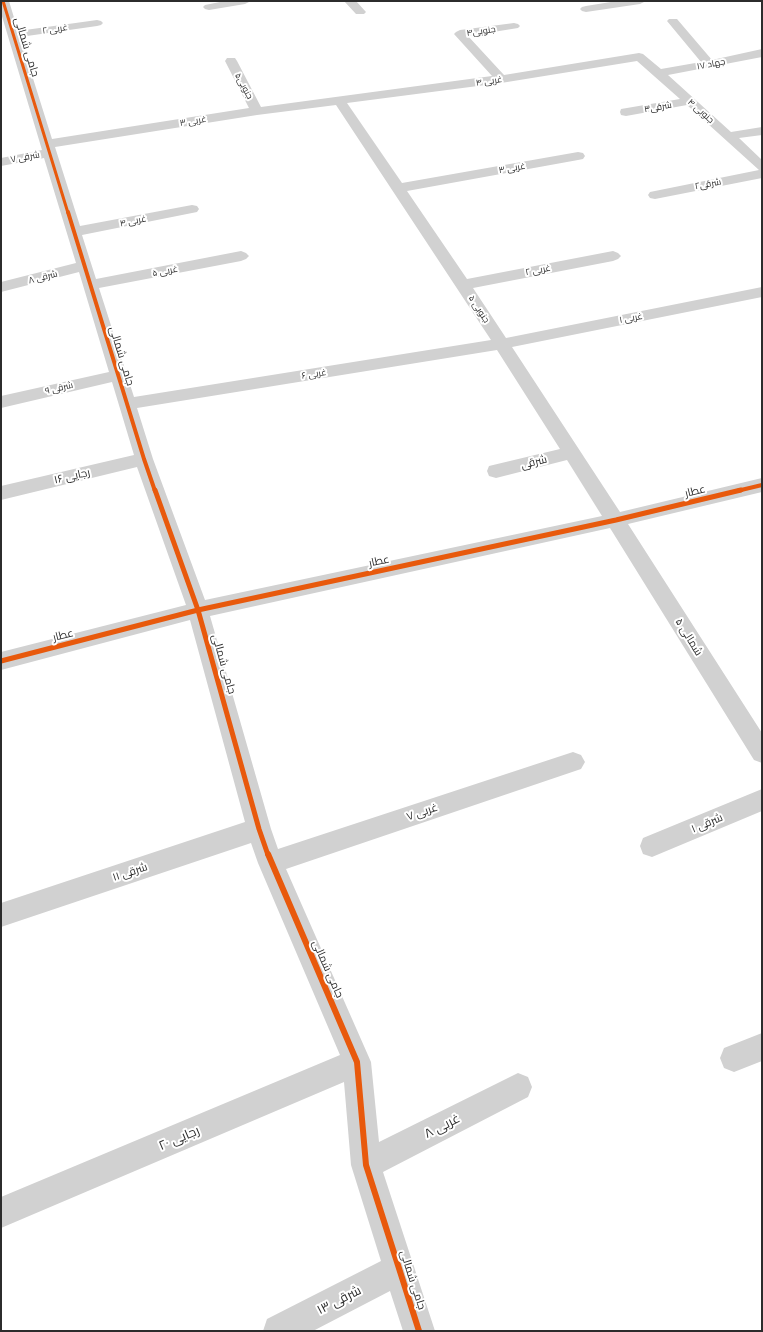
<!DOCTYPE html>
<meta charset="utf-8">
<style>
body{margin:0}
#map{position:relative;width:763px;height:1332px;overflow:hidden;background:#fff;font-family:Lato,sans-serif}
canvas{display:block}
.frame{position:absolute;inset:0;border:2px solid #2c2c2c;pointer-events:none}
</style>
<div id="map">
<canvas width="763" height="1332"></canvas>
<div class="frame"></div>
</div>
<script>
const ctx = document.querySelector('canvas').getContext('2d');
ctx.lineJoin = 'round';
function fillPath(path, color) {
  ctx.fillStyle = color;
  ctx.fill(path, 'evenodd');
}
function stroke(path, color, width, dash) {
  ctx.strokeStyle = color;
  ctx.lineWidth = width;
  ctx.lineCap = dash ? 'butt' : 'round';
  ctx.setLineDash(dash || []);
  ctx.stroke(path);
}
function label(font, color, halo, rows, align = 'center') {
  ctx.font = font + ' Lato,Cairo,sans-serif';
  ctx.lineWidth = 4;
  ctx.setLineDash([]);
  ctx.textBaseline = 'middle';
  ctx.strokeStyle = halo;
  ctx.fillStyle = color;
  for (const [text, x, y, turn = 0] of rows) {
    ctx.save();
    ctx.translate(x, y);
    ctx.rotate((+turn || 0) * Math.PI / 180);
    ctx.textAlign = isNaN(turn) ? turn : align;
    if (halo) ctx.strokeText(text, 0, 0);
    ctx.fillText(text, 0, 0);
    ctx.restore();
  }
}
fillPath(new Path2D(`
 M1,1H9L18,31L97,20L101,21L103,23L101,25L97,26L20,37L52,139L249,108L225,61L227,58H235L237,61L261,107L492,76L454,34L456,32L460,30L514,23L518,24L520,26L518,28L468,36L504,75L639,53L643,54L661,69L701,62L667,21L669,19H677L712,60L762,49V57L668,75L731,132L762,127V135L739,138L762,160V178L655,199L650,198L648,195L650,192L759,170L687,105L626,116L621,115L620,112L621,109L680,99L637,61L501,83L347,103L402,183L578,152L583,153L585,156L583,159L578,160L407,191L467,279L613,251L618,253L621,256L618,259L613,261L473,288L506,338L762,287V297L512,347L620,512L762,478V492L628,524L762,733V763L754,760L610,528L210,616L271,829L278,849L573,752L581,755L585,762L581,769L286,869L371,1062L379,1142L518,1073L528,1077L532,1087L528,1097L383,1172L435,1331H403L390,1291L313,1331H263L267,1319L381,1261L351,1165L344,1082L1,1228V1197L340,1055L258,863L251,843L1,927V903L245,822L190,620L1,670V652L186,605L137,467L1,500V486L134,455L112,382L1,408V396L109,372L79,272L1,292V282L76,263L44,158L1,166V158L42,150L1,13ZM336,105L491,340L134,397L99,288L241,261L246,259L249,256L246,253L241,251L96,279L82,235L197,212L199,209L197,206L192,205L80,226L55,147L257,115ZM497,350L560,449L489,466L487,471L489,476L496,478L567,460L602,516L205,600L153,459L137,408Z
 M225,1H251L245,4L209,10L205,9L203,7L205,5Z
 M344,1H356L366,12L364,14H356Z
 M617,1H646L640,4L586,12L582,11L580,9L582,7L586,6Z
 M762,789V811L652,857L643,854L640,846L643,838Z
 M762,1033V1061L734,1072L724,1068L720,1058L724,1048Z`), '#d1d1d1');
stroke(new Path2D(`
 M3,1L68,213`), '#e8590c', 3);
stroke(new Path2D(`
 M68,212L144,459L155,491
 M737,491L762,485`), '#e8590c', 4);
stroke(new Path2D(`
 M155,490L198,610L259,829L268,855
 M1,661L198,610L616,520L741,490`), '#e8590c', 5);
stroke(new Path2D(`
 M268,854L357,1062L366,1165L419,1331`), '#e8590c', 6);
label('9px', '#2c2c2c', '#fff', [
 ["غربی ۲",55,29,-8],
 ["جنوبی۴",481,31,-8],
 ["جهاد ۱۷",711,64,-11],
 ["غربی ۴",489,81,-8],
 ["جنوبی۵",244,86,62],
 ["شرقی۳",658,107,-10],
 ["جنوبی ۴",701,111,42],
 ["غربی ۳",193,121,-9],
 ["شرقی ۷",25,157,-10],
 ["غربی ۳",512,168,-10],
 ["شرقی۲",708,184,-11],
 ["غربی ۴",133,221,-11],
 ["غربی ۲",538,270,-11],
 ["غربی ۵",165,271,-11],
 ["شرقی ۸",43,277,-14],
 ["جنوبی ۵",479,309,57],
 ["غربی ۱",631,318,-11],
 ["غربی ۶",314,374,-9],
 ["شرقی ۹",59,388,-13]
]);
label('11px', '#2c2c2c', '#fff', [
 ["جامی شمالی",27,47,73],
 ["جامی شمالی",122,356,73],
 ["شرقی",534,462,-14],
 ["رجایی ۱۶",72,476,-13],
 ["عطار",695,491,-14],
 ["عطار",379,561,-12],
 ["عطار",63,635,-14],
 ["شمالی ۵",689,637,58],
 ["جامی شمالی",224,664,74],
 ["غربی ۷",422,812,-19],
 ["شرقی ۱",707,823,-23],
 ["شرقی ۱۱",130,872,-18],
 ["جامی شمالی",328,969,66],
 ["جامی شمالی",413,1280,72]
]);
label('13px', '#2c2c2c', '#fff', [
 ["غربی ۸",442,1126,-27],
 ["رجایی ۲۰",179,1138,-23],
 ["شرقی ۱۳",339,1300,-27]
]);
</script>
